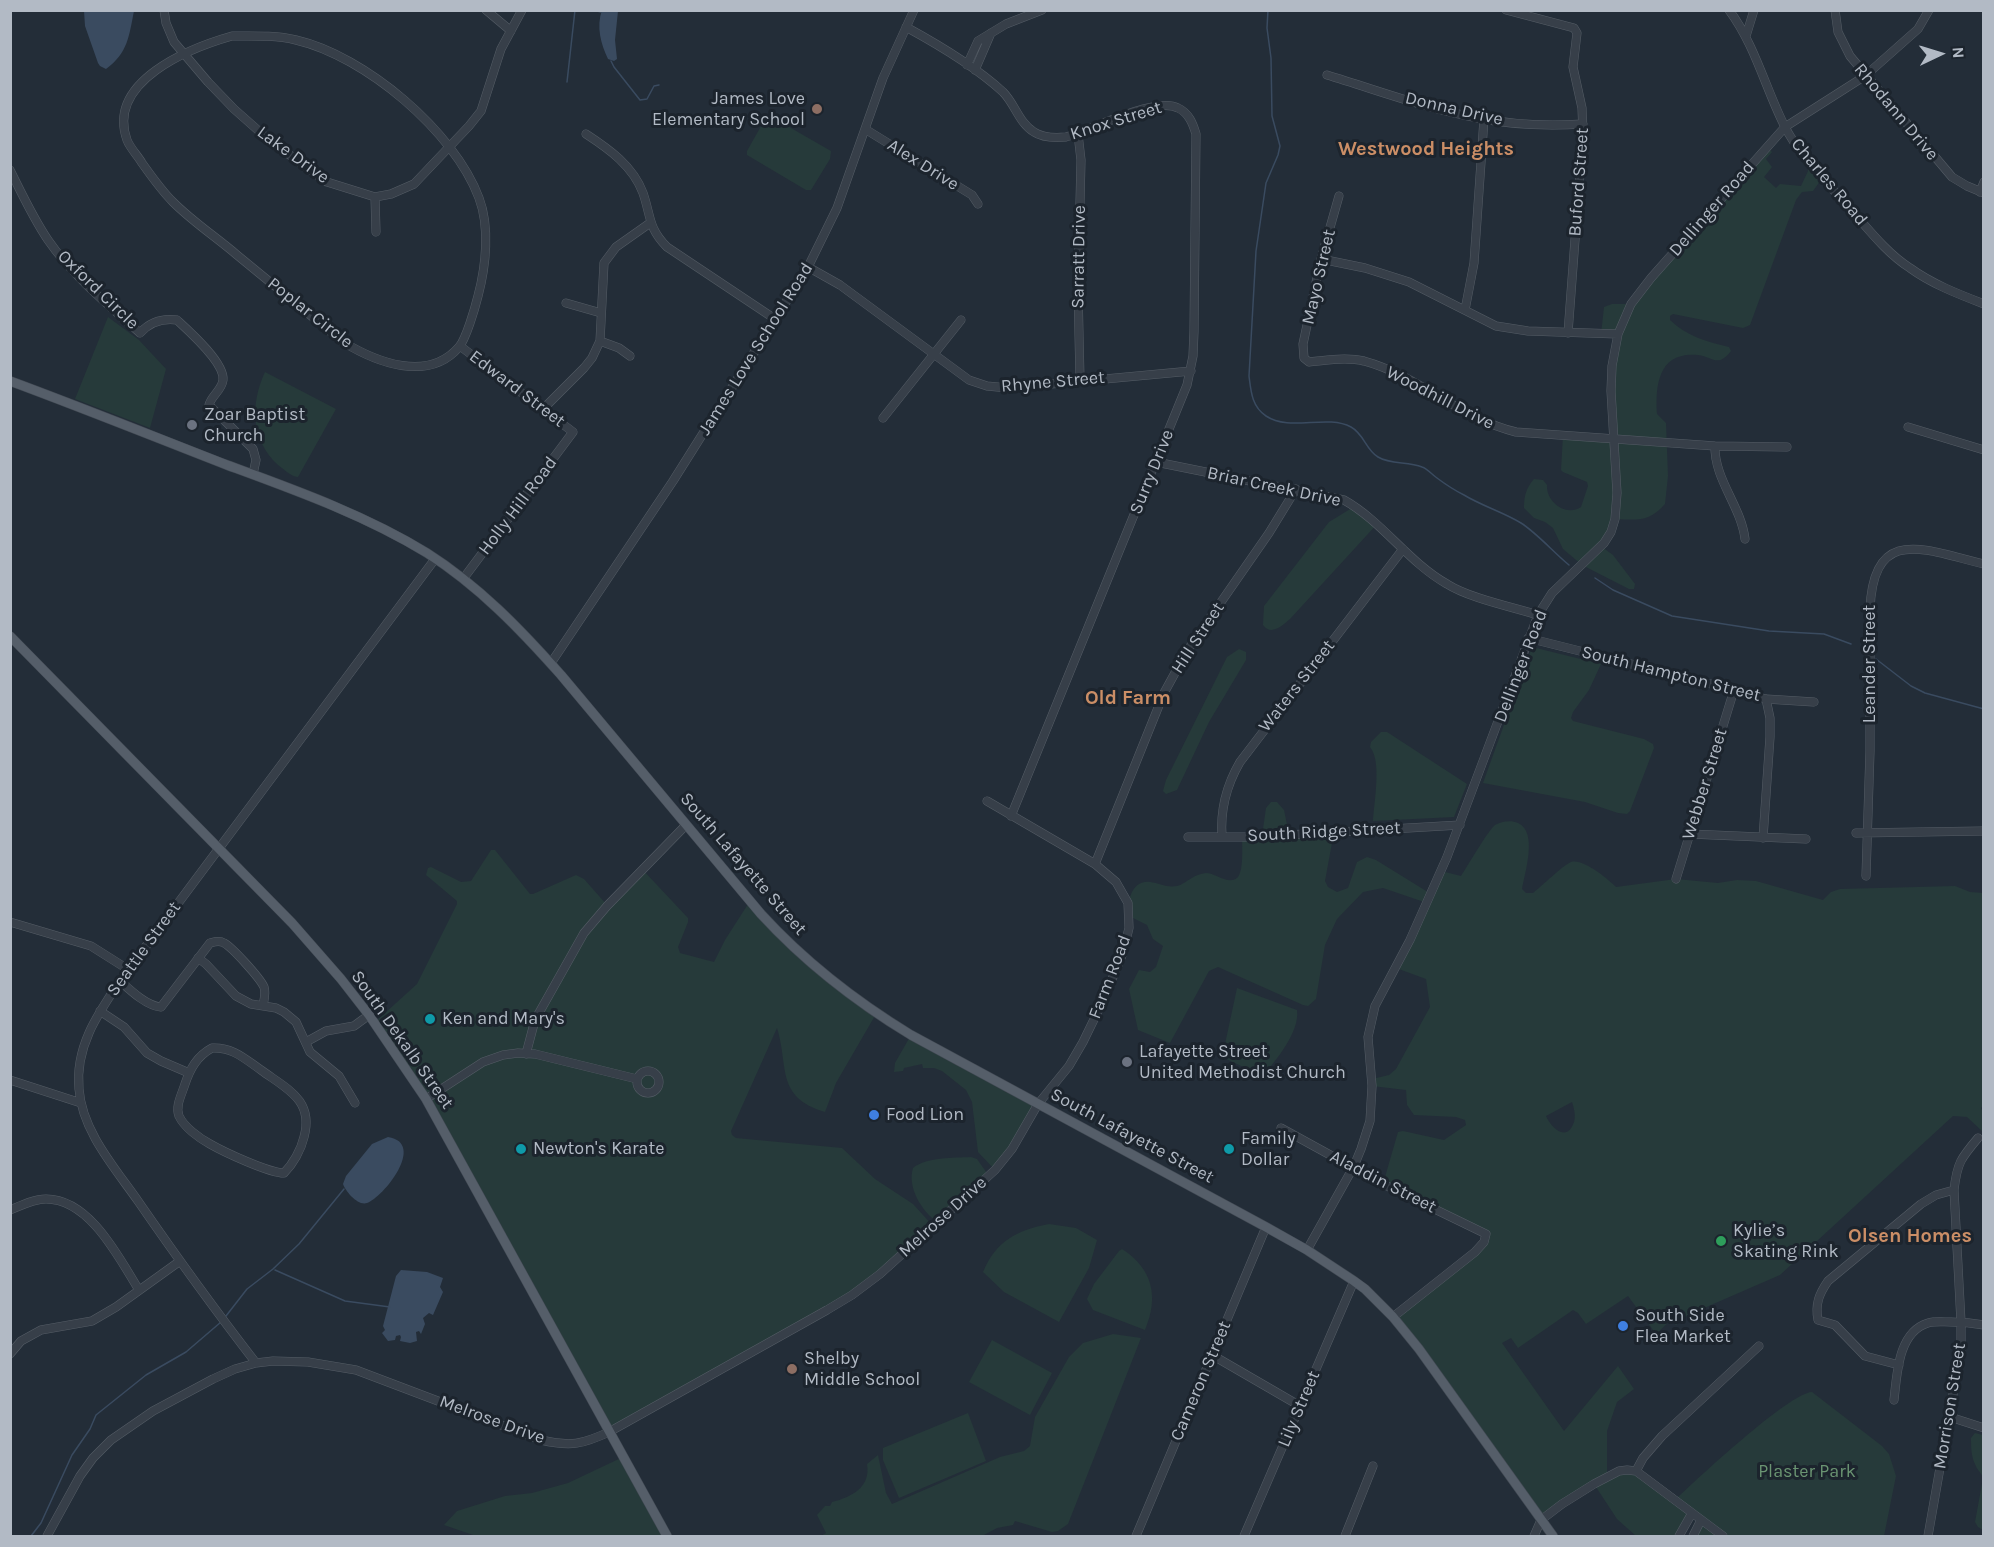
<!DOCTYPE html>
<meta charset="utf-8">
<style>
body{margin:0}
#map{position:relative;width:1994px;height:1547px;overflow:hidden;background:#232d38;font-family:Karla,sans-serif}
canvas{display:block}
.frame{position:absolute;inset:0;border:12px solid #b2bac5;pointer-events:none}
.north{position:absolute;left:1910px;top:24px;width:60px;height:60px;-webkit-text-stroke:4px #1c242d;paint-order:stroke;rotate:86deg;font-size:16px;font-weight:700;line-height:24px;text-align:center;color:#b2bac5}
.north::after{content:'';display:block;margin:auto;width:21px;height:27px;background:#b2bac5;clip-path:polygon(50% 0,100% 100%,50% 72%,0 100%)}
</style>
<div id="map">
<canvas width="1994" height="1547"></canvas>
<div class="frame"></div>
<div class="north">N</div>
</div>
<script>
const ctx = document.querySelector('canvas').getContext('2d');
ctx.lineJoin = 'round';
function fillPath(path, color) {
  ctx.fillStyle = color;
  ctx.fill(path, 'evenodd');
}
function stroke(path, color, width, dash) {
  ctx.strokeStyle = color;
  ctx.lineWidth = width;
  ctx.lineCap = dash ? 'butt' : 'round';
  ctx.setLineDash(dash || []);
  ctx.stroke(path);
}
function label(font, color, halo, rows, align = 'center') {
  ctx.font = font + ' Karla,sans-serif';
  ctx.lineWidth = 6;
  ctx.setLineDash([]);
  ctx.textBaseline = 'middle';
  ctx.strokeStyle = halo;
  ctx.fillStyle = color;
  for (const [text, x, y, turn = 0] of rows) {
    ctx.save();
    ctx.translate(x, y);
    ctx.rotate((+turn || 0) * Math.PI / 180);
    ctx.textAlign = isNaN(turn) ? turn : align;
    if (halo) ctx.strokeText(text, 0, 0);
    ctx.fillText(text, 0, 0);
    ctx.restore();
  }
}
fillPath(new Path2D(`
 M770,116L831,151L830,159L811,190H806L747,155V151L765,119Z
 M1766,146L1772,152L1766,159L1772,167L1764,177L1776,188L1780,184L1801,186L1808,171V167L1823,177L1813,191L1802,192L1796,200L1750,325L1743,328L1673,314L1670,316V320C1686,336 1708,342 1729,347L1731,351C1718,368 1713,357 1698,355C1659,351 1655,384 1657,414L1666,423L1668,476L1665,504C1649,522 1638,520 1616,519L1602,547L1613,555L1635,584L1634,589H1629L1582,565L1563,549L1553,528L1545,522L1534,518L1524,508C1524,496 1526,488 1534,479L1543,480L1547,485C1546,502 1566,517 1581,507L1588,486L1587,482L1563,472L1561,470L1563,435L1614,439L1611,391L1618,335L1601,334L1604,307L1612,304H1631Z
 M108,317L139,340L166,369L150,428L75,399Z
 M265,372L336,409L298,477C290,476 285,470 278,465C251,440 250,404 265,372Z
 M1355,506L1378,523L1290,619C1282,626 1271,636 1263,625L1264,606L1329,522Z
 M1532,647L1601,664L1589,690L1573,712L1571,718L1573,721L1644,739L1653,744L1654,748L1630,811L1627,814L1618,813L1585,802L1483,783Z
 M1239,649L1246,652V660L1209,722L1177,790L1166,794L1163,791L1166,780L1227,657Z
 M1381,732H1387L1467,784L1454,817L1373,821C1374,802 1382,761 1370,747L1371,742Z
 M1271,802H1277L1284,810L1289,834L1334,832L1325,881L1328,887L1337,892L1348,888L1357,862L1367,857L1376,860L1431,894L1441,871L1461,876C1467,867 1489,829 1495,825C1502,821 1511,820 1518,823C1538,832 1525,872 1522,889L1526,893H1533C1542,886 1562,866 1571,862C1583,858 1608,879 1616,887L1676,879L1718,883L1737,880L1756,881L1823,900L1831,892L1840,889L1955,886L1970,892L1983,893L1984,1105L1981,1108L1983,1112V1132L1967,1117L1953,1116L1780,1275L1688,1315L1676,1325L1671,1320L1656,1334L1628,1296L1586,1324L1578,1313L1573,1310L1518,1348L1511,1338L1502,1343L1564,1431L1618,1366L1634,1389L1617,1402L1607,1431V1475L1627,1470L1675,1500C1696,1480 1789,1393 1812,1392L1882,1446L1889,1454L1896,1476L1884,1536H1693L1701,1520L1692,1513L1679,1536H1636L1617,1519L1594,1484L1541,1520L1393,1317L1475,1252L1486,1236L1383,1184L1398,1132L1403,1131L1444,1140L1466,1125L1465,1120L1456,1117L1414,1115L1407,1105L1406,1090L1372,1086V1079L1389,1075L1396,1069L1430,1007L1426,979L1396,968L1427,903L1383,888L1363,892L1337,919L1325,945L1316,999L1308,1006L1303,1005L1218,967L1209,971L1170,1043L1138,1030L1129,989L1139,970L1150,972L1156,967L1163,946L1153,939L1147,925L1129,916C1127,902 1131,880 1150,882C1159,883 1167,888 1177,886C1188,883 1191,875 1206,873C1215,873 1228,885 1237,878C1244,872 1242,846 1242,837L1262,836L1266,808ZM1572,1102C1574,1108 1576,1116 1574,1122C1567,1143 1551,1128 1546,1116Z
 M491,850H495L530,894H533L576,875L584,879L607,905L642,869L688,918V922L678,947L680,953L714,962L725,940L750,901L761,914L876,1014L836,1083L825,1112C775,1097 789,1066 777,1028L731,1131L732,1135L736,1138L842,1148L875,1179L913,1204L933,1226L852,1295L609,1432L453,1147L374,1023L417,984L457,904V901L426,875L428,868L431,867L461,882L471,881Z
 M1237,988L1297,1010C1300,1032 1276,1060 1263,1076L1224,1058L1225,1044Z
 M911,1035L1038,1104L995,1170L978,1152L972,1102L966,1090L942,1071L934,1068H923L922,1064L904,1068L903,1071L894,1072L895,1063Z
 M971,1157L977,1159L989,1176L937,1222C922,1211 907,1188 913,1168C926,1157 954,1158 971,1157Z
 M1049,1224L1076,1228L1097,1240L1089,1268L1059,1322L1004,1292L983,1272C996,1241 1017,1230 1049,1224Z
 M1122,1249C1153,1269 1159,1297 1145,1330L1093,1310L1087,1299L1094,1284L1119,1251Z
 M1113,1334L1141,1338L1068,1524L1058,1531L1052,1532L1015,1521L1013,1525L997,1528L982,1536H821L826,1533L817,1515L825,1506H830L832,1502C852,1497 871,1487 867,1464L878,1455L886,1493L892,1504L1000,1457L1024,1451L1030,1446L1035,1417L1069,1357L1083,1343Z
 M992,1340L1052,1373L1030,1415L969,1382Z
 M968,1413L986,1461L899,1498L883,1460V1448Z
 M1975,1433L1983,1435V1530L1978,1527L1975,1522L1983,1478C1981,1472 1977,1470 1975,1464C1971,1456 1971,1446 1971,1438Z
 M623,1457L667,1536H476L444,1525L457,1511L505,1496L532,1493L568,1483Z`), '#263a3a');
fillPath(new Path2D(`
 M602,10L618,11L615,40L617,59L614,61L608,59C601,44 596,27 602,10Z
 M84,11H134C129,36 128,53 106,69L100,66L98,63L85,26Z
 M388,1137C427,1143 383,1198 367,1203C358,1206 346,1192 343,1184L346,1176L372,1144Z
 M401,1270L427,1272L443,1278L440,1287L443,1292L433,1315L429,1313L423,1318L425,1324L421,1334L419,1331L416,1332L417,1341L410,1343L400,1341L401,1337L400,1335L396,1336L395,1340L388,1341L382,1333L385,1330L383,1326L396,1276Z`), '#3a4b60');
stroke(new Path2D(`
 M593,10L601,12
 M1268,10L1267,28L1271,58L1272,116L1280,146L1278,155L1266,183L1256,251L1249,376C1251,392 1252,407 1266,416C1290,432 1326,414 1351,427C1364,434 1366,450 1378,457C1391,465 1408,461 1422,467C1428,469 1431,474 1437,478C1445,484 1454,490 1464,495C1482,506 1503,512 1521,523C1538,534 1553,552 1569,565
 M611,61L614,67L640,100L647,99L654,86L659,85
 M567,82L575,10
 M1595,578L1613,590L1672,616L1769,631L1824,634L1851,644
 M1876,659L1911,686L1925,693L1984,709
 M275,1270L345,1301L390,1307
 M226,1316L247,1289L273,1269L299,1244L344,1189
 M31,1536L41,1523L72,1455L90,1429L96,1415L146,1375L186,1352L221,1322`), '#3a4b60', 1.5);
const minor = new Path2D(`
 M164,10L166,23L174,42L208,82L234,109L269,140L327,182L375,197L391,194L414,184L469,126L481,111L501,49L522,10
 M486,10L511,31
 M1506,10L1574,28L1577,33L1573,67L1582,108L1583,133L1568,333
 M1729,10C1755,45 1765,87 1784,125C1799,155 1824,179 1846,204C1866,226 1885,252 1910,268C1932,284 1958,294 1984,304
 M1835,10L1838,32L1850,56L1952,177L1967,186L1984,193
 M906,27C939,45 975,66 1003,92C1015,104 1019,123 1034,132C1043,138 1055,138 1066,137C1093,130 1155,96 1178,108C1189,113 1193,124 1196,134L1194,331L1193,356L1187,385L1011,816
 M232,36C253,36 275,35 296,40C365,56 454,131 479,198C490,227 486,266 478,296C475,308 466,339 459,347C428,383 376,362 343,342C308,313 272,284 237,255C216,237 193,222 173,202C161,190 152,177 142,163C138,156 130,148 127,140C106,81 190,48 232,36Z
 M1746,36L1754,10
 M967,65L978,41L1006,24L1042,10
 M975,70L991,33
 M1327,75C1377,90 1427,109 1478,118C1512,125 1548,126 1583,124
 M865,129L972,195L978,204
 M586,134C609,149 633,166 643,193C651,216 648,228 667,247L775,319
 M1078,134L1081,160L1078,288L1080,380
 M10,170C22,194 33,218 48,240C72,275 108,305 140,333C150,322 162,318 177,320C189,331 225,363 223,380C222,390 211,396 209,405L253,449L256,460L253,474
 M1980,192L1984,182
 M1339,196L1321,259L1303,344L1304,358L1309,362C1326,360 1347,357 1364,361C1419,376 1461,419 1516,432L1715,446L1787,447
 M375,197L376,232
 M1321,259L1365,268L1409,282L1496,326L1528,331L1618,334
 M808,267L840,285L969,380L987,386L1008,388L1191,371
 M566,303L601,313
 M1465,310L1474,263L1484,119
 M600,341L619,348L630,356
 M460,346L573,432L463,579
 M544,408L584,368L592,358L600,341L604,263L616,247L650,223
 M883,418L961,320
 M1908,427L1984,450
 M1715,446C1714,479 1741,506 1745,539
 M1156,462L1344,500C1383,522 1408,562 1447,584C1469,598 1512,607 1538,615
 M1528,638L1715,685L1766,699L1814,702
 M551,663L673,481L808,267L837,208L883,78L914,10
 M1856,833L1984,831
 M1690,834L1806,839
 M1188,837H1253L1460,825
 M1222,837C1220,809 1226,786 1240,762L1403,549
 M1763,838L1770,737V718L1766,699
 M1095,864L1164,693L1187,651L1269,533L1296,489
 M1866,876L1870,751V610C1873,524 1925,550 1984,564
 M1676,879L1734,690
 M10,922L91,946L129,970
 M198,958L206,964L236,996L251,1004L276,1008L284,1012L296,1022L310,1052L339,1076L355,1103
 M120,981C131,991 147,1006 161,1007L210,943C214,942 219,940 224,943C232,947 260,978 264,987C266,993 264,1000 263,1006
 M100,1011L124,1027L147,1053L161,1061L189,1073
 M306,1042L326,1031L354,1026L369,1015
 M212,1048C233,1047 245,1059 261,1070C287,1089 314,1100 304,1137C301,1150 293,1164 284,1173C269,1173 224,1152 210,1144C199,1138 184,1127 179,1116C175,1106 182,1094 185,1084C190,1069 197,1056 212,1048Z
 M526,1054L535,1020L584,933L607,906L686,825
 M637 1082a11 11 0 1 1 22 0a11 11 0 1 1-22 0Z
 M10,1080L81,1103
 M426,1099L483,1062L503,1055L518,1053L535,1054L637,1079
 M1281,1128L1383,1184L1486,1234L1484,1242L1475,1252L1393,1317
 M10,1210C22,1205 34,1199 46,1199C90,1199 119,1258 139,1290
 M1307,1250L1354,1166L1361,1149L1370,1121L1372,1086L1368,1037L1375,1006L1410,940L1447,857L1538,615L1552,593L1604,543L1611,532L1615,519L1617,493L1611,391L1612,366L1618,334L1631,304L1651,278L1785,127L1865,76L1918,29L1929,10
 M10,1354L21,1341L41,1330L92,1321L116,1307L180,1261
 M1212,1355L1300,1406
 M256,1363C215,1310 176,1256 138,1201C115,1168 82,1131 79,1089C75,1047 97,1015 120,981L435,559
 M1899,1365L1865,1356L1835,1325L1818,1320C1815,1304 1819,1294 1828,1281L1921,1204L1936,1195L1954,1190
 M1894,1400C1897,1374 1898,1332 1928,1323C1935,1321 1943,1322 1951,1322C1962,1322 1973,1323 1984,1325
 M1950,1417L1984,1428
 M1636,1471L1643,1458L1662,1436L1759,1346
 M47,1536L80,1476L93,1458L111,1440L153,1411L213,1379L235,1369L256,1363L273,1361L308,1362L356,1370L541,1440C571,1447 583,1444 609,1432L827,1310L852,1295L880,1274L995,1170L1012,1149L1038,1104L1069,1066L1083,1042L1102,1003L1123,953L1129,928L1128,903L1116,882L1095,864L987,801
 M1136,1536L1266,1227
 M1244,1536L1354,1281
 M1345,1536L1373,1466
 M1534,1536L1541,1520L1562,1504L1594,1484L1619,1471L1627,1470L1636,1471L1723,1536
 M1679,1536L1692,1513
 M1693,1536L1701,1520
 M1928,1536L1961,1349V1322L1954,1190C1957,1163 1961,1158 1978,1138`);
const major = new Path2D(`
 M10,381C83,408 155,437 227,465C295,490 365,515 427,553C479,586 521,630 561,675L761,914C805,962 855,1001 911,1035L1266,1227L1307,1250L1354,1281L1365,1289L1393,1317L1419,1349L1553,1536
 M10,636L292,923L341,979L369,1015L426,1099L667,1536`);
stroke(minor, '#555d66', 9);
stroke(major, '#404852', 10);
stroke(minor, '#373f49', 8);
stroke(major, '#555e69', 9);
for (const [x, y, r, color] of [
 [817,109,6,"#8d6e63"],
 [192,425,6,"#6b7280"],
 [430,1019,6,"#0f9aa8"],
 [1127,1062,6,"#6b7280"],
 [874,1115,6,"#3f7fe0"],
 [521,1149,6,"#0f9aa8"],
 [1229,1149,6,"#0f9aa8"],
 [1721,1241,6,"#2e9e5b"],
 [1623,1326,6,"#3f7fe0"],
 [792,1369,6,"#8d6e63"]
]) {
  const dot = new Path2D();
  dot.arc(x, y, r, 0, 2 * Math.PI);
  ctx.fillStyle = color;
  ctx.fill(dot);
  stroke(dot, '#1c242d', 2);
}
label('18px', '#b2bac5', '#1c242d', [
 ["James Love",805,99,"right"],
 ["Elementary School",805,120,"right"],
 ["Zoar Baptist",204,415],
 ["Church",204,436],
 ["Ken and Mary's",442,1019],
 ["Lafayette Street",1139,1052],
 ["United Methodist Church",1139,1073],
 ["Food Lion",886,1115],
 ["Family",1241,1139],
 ["Dollar",1241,1160],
 ["Newton's Karate",533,1149],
 ["Kylie’s",1733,1231],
 ["Skating Rink",1733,1252],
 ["South Side",1635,1316],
 ["Flea Market",1635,1337],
 ["Shelby",804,1359],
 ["Middle School",804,1380]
], 'left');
label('18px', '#b2bac5', '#1c242d', [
 ["Donna Drive",1454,109,13],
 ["Rhodann Drive",1896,112,50],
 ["Knox Street",1116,121,-17],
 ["Lake Drive",293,155,36],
 ["Alex Drive",923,165,32],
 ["Buford Street",1579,182,-86],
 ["Charles Road",1829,182,50],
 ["Dellinger Road",1712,209,-49],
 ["Sarratt Drive",1079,257,-89],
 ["Mayo Street",1319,277,-77],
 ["Oxford Circle",98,290,44],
 ["Poplar Circle",310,313,38],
 ["James Love School Road",756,349,-58],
 ["Rhyne Street",1053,382,-5],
 ["Edward Street",517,389,37],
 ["Woodhill Drive",1440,398,27],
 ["Surry Drive",1152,472,-68],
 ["Briar Creek Drive",1274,487,12],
 ["Holly Hill Road",518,506,-53],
 ["Hill Street",1198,638,-57],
 ["Leander Street",1870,664,-90],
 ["Dellinger Road",1521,666,-69],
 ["South Hampton Street",1671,674,14],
 ["Waters Street",1297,686,-52],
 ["Webber Street",1705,784,-73],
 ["South Ridge Street",1324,832,-3],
 ["South Lafayette Street",743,864,49],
 ["Seattle Street",144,949,-54],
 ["Farm Road",1110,977,-69],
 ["South Dekalb Street",402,1040,55],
 ["South Lafayette Street",1132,1136,28],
 ["Aladdin Street",1383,1182,27],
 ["Melrose Drive",943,1217,-42],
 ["Cameron Street",1201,1381,-67],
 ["Morrison Street",1950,1406,-81],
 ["Lily Street",1299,1409,-67],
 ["Melrose Drive",492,1420,20]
]);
label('18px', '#6a9472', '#1c242d', [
 ["Plaster Park",1807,1472]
]);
label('bold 20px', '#cb8e66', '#1c242d', [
 ["Westwood Heights",1426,149],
 ["Old Farm",1128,698],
 ["Olsen Homes",1910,1236]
]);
</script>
